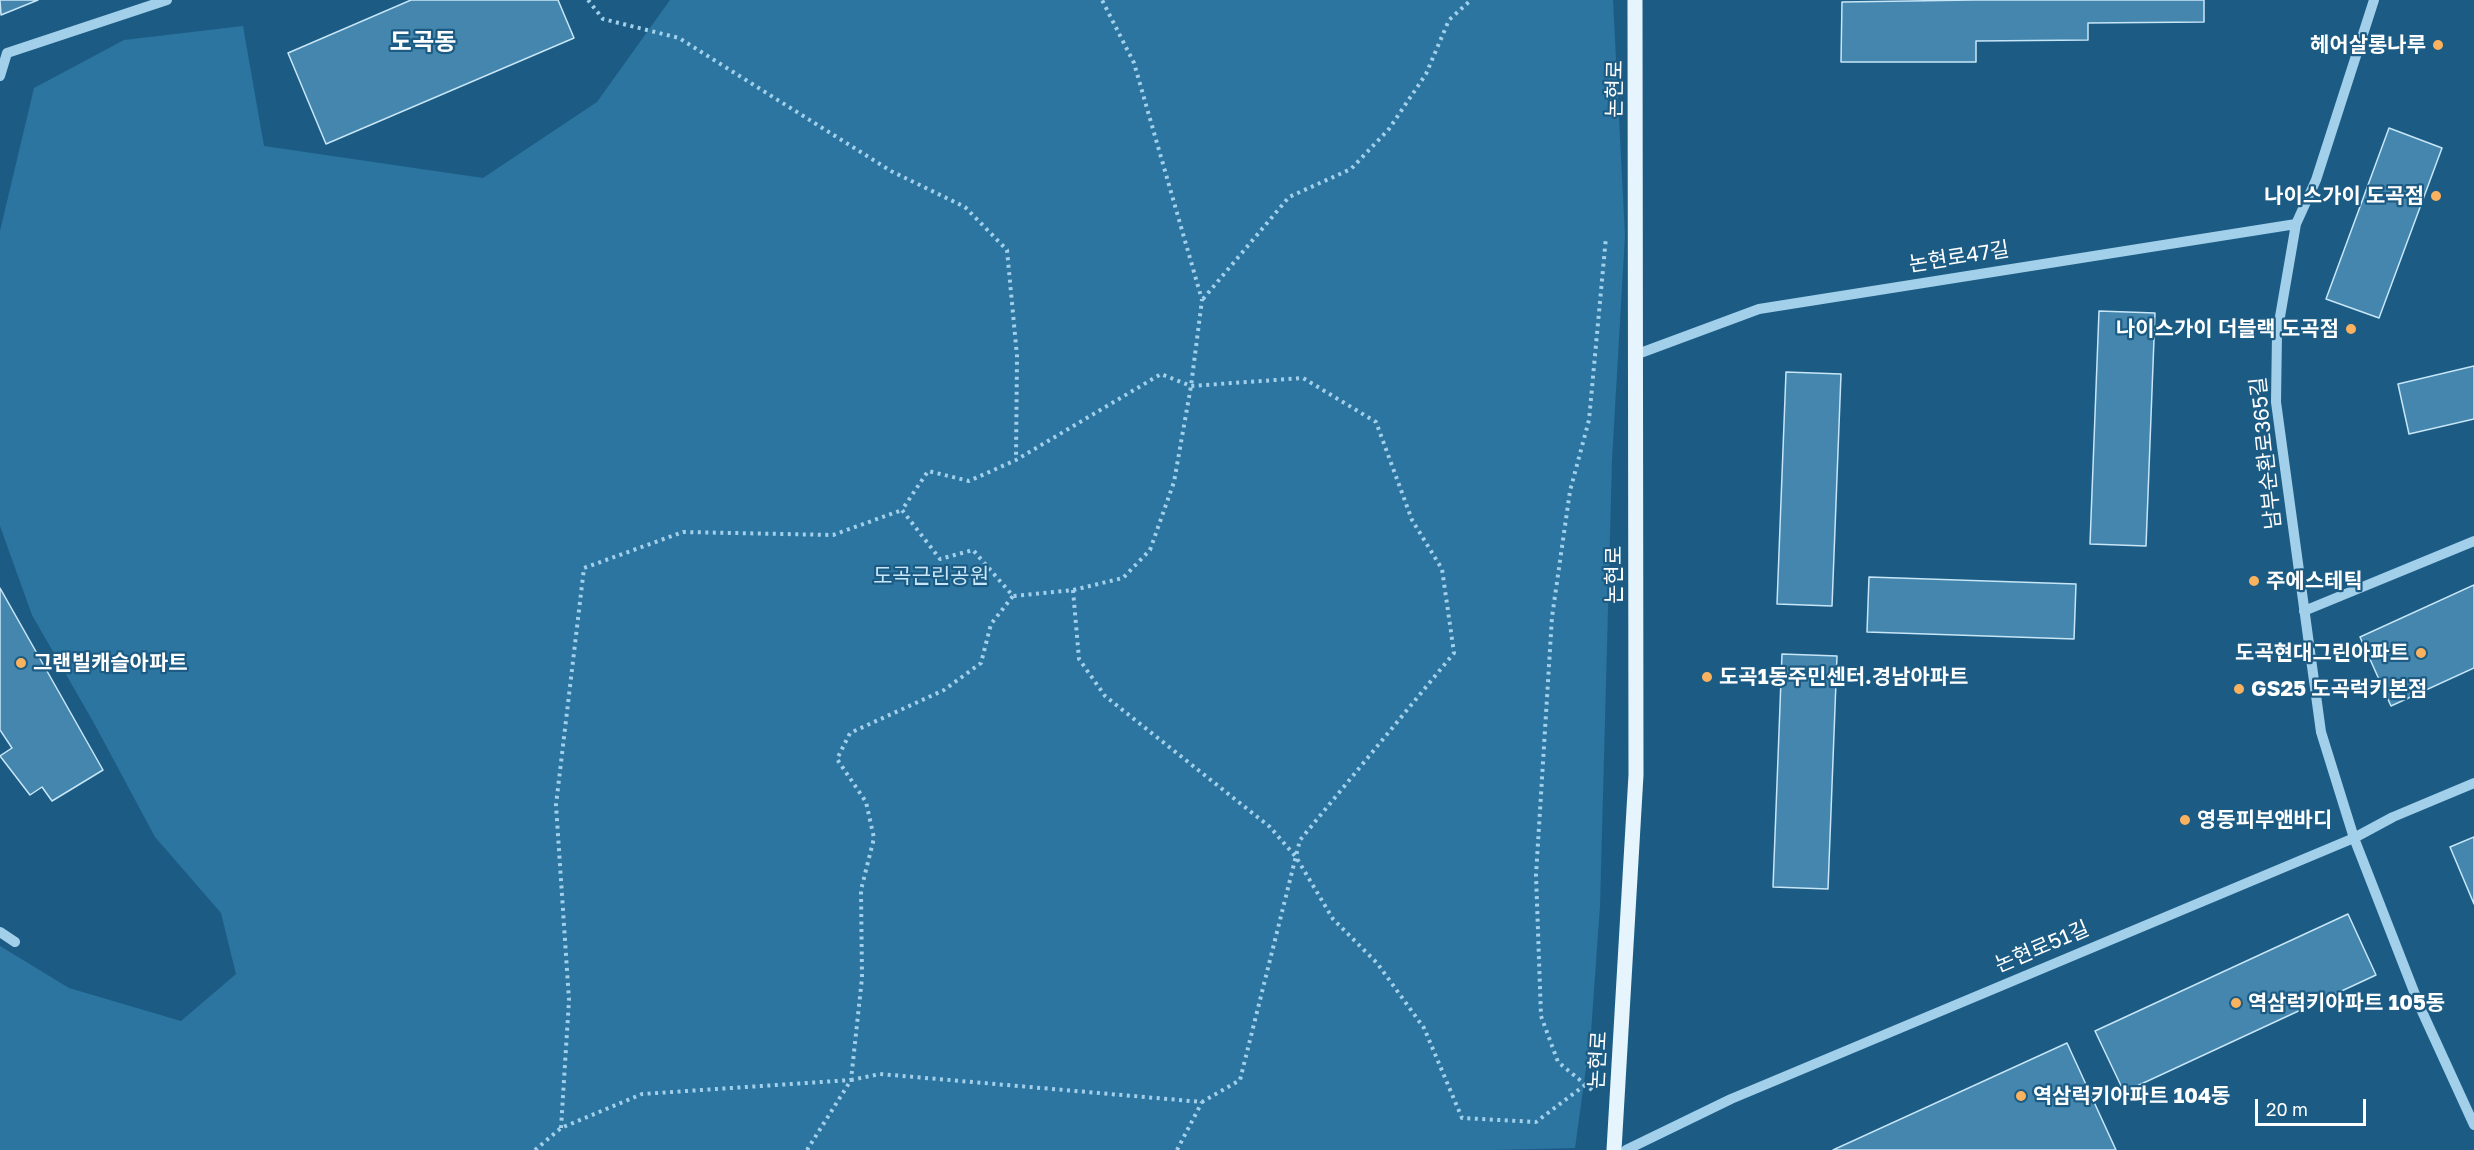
<!DOCTYPE html>
<meta charset="utf-8">
<style>
body{margin:0}
#map{position:relative;width:2474px;height:1150px;overflow:hidden;background:#1c5c84;font-family:"Golos Text",sans-serif}
canvas{display:block}
.scale{position:absolute;left:2255px;top:1099px;width:111px;height:27px;box-sizing:border-box;border:3px solid #fff;border-top:0;padding-left:8px;font-size:18px;line-height:21px;white-space:nowrap;color:#fff;-webkit-text-stroke:4px #1c5c84;paint-order:stroke}
</style>
<div id="map">
<canvas width="2474" height="1150"></canvas>
<div class="scale">20 m</div>
</div>
<script>
const ctx = document.querySelector('canvas').getContext('2d');
ctx.lineJoin = 'round';
function fillPath(path, color) {
  ctx.fillStyle = color;
  ctx.fill(path, 'evenodd');
}
function stroke(path, color, width, dash) {
  ctx.strokeStyle = color;
  ctx.lineWidth = width;
  ctx.lineCap = dash ? 'butt' : 'round';
  ctx.setLineDash(dash || []);
  ctx.stroke(path);
}
function label(font, color, halo, rows, align = 'center') {
  ctx.font = font + ' "Golos Text","Noto Sans KR",sans-serif';
  ctx.lineWidth = 4.5;
  ctx.setLineDash([]);
  ctx.textBaseline = 'middle';
  ctx.strokeStyle = halo;
  ctx.fillStyle = color;
  for (const [text, x, y, turn = 0] of rows) {
    ctx.save();
    ctx.translate(x, y);
    ctx.rotate((+turn || 0) * Math.PI / 180);
    ctx.textAlign = isNaN(turn) ? turn : align;
    if (halo) ctx.strokeText(text, 0, 0);
    ctx.fillText(text, 0, 0);
    ctx.restore();
  }
}
fillPath(new Path2D(`
 M670,0H1613L1625,235L1612,460L1600,906L1591,1032L1575,1148L1496,1150H0V946L69,988L181,1021L236,974L221,913L155,837L95,725L32,615L0,526V231L34,88L124,40L243,26L264,146L483,178L597,102Z`), '#2b75a0');
const building = new Path2D(`
 M0,0H38L1,15Z
 M411,0H558L574,38L326,144L288,53Z
 M1974,0H2204V22L2088,23V40L1976,41V62H1841L1842,2Z
 M2389,128L2442,148L2379,318L2326,299Z
 M2099,311L2155,313L2146,546L2090,544Z
 M2474,366V419L2409,434L2398,384Z
 M1786,372L1841,374L1832,606L1777,604Z
 M1869,577L2076,584L2074,639L1867,632Z
 M2474,585V668L2391,706L2360,637Z
 M0,588L103,770L52,801L42,787L30,795L0,756L12,748L0,730Z
 M1782,654L1837,656L1828,889L1773,887Z
 M2474,837V904L2450,847Z
 M2348,914L2376,975L2124,1092L2095,1031Z
 M2067,1043L2116,1150H1833Z`);
fillPath(building, '#4486ad');
stroke(building, '#c7e6f8', 1.5);
stroke(new Path2D(`
 M588,0L603,19L679,38L891,171L965,207L1007,250L1017,356L1016,459
 M1203,299L1289,197L1351,169L1389,129L1426,74L1449,20L1471,0
 M1073,590L1079,659L1105,696L1270,827L1296,857L1333,919L1377,963L1424,1028L1462,1118L1536,1122L1585,1085
 M1592,1090L1558,1062L1541,1016L1536,875L1552,617L1570,491L1589,420L1606,237
 M561,1128L569,1000L556,805L584,568L683,532L833,535L902,510
 M535,1150L561,1128L642,1094L851,1080L862,978L861,890L874,838L866,802L837,759L850,733L944,690L981,663L991,624L1013,596
 M807,1150L851,1080L880,1074L1202,1102L1240,1080L1300,840L1454,653L1442,569L1412,520L1376,422L1303,378L1191,386L1161,374L1016,460L969,481L928,471L902,510L940,559L973,550L1013,596L1073,590L1123,578L1150,550L1174,482L1191,386L1202,300L1134,63L1102,0
 M1177,1150L1202,1102`), '#a2d0ea', 4, [3, 4.5]);
stroke(new Path2D(`
 M2374,0L2316,180L2296,224L2277,334L2276,402L2321,732L2354,838L2420,1007L2474,1125
 M7,53L167,0
 M0,76L7,53
 M1635,355L1759,309L2296,224
 M2304,611L2474,541
 M0,932L15,942
 M1626,1150L1731,1099L2354,838L2393,817L2474,783`), '#a2d0ea', 10);
stroke(new Path2D(`
 M1614,1150L1636,775L1635,0`), '#e6f4fe', 15);
for (const [x, y, r, color] of [
 [2438,45,6,"#fbb25f"],
 [2436,196,6,"#fbb25f"],
 [2351,329,6,"#fbb25f"],
 [2254,581,6,"#fbb25f"],
 [2421,653,6,"#fbb25f"],
 [21,663,6,"#fbb25f"],
 [1707,677,6,"#fbb25f"],
 [2239,689,6,"#fbb25f"],
 [2185,820,6,"#fbb25f"],
 [2236,1003,6,"#fbb25f"],
 [2021,1096,6,"#fbb25f"]
]) {
  const dot = new Path2D();
  dot.arc(x, y, r, 0, 2 * Math.PI);
  ctx.fillStyle = color;
  ctx.fill(dot);
  stroke(dot, '#1c5c84', 2);
}
label('bold 21px', '#fff', '#1c5c84', [
 ["헤어살롱나루",2426,45,"right"],
 ["나이스가이 도곡점",2424,196,"right"],
 ["나이스가이 더블랙 도곡점",2339,329,"right"],
 ["주에스테틱",2266,581],
 ["도곡현대그린아파트",2409,653,"right"],
 ["그랜빌캐슬아파트",33,663],
 ["도곡1동주민센터.경남아파트",1719,677],
 ["GS25 도곡럭키본점",2251,689],
 ["영동피부앤바디",2197,820],
 ["역삼럭키아파트 105동",2248,1003],
 ["역삼럭키아파트 104동",2033,1096]
], 'left');
label('21px', '#fff', '#1c5c84', [
 ["논현로",1615,89,-89],
 ["논현로47길",1959,257,-9],
 ["남부순환로365길",2266,453,-96],
 ["논현로",1614,575,-90],
 ["논현로51길",2042,947,-23],
 ["논현로",1598,1060,-87]
]);
label('21px', '#c7e6f8', '#1c5c84', [
 ["도곡근린공원",931,576]
]);
label('bold 24px', '#fff', '#1c5c84', [
 ["도곡동",423,42]
]);
</script>
